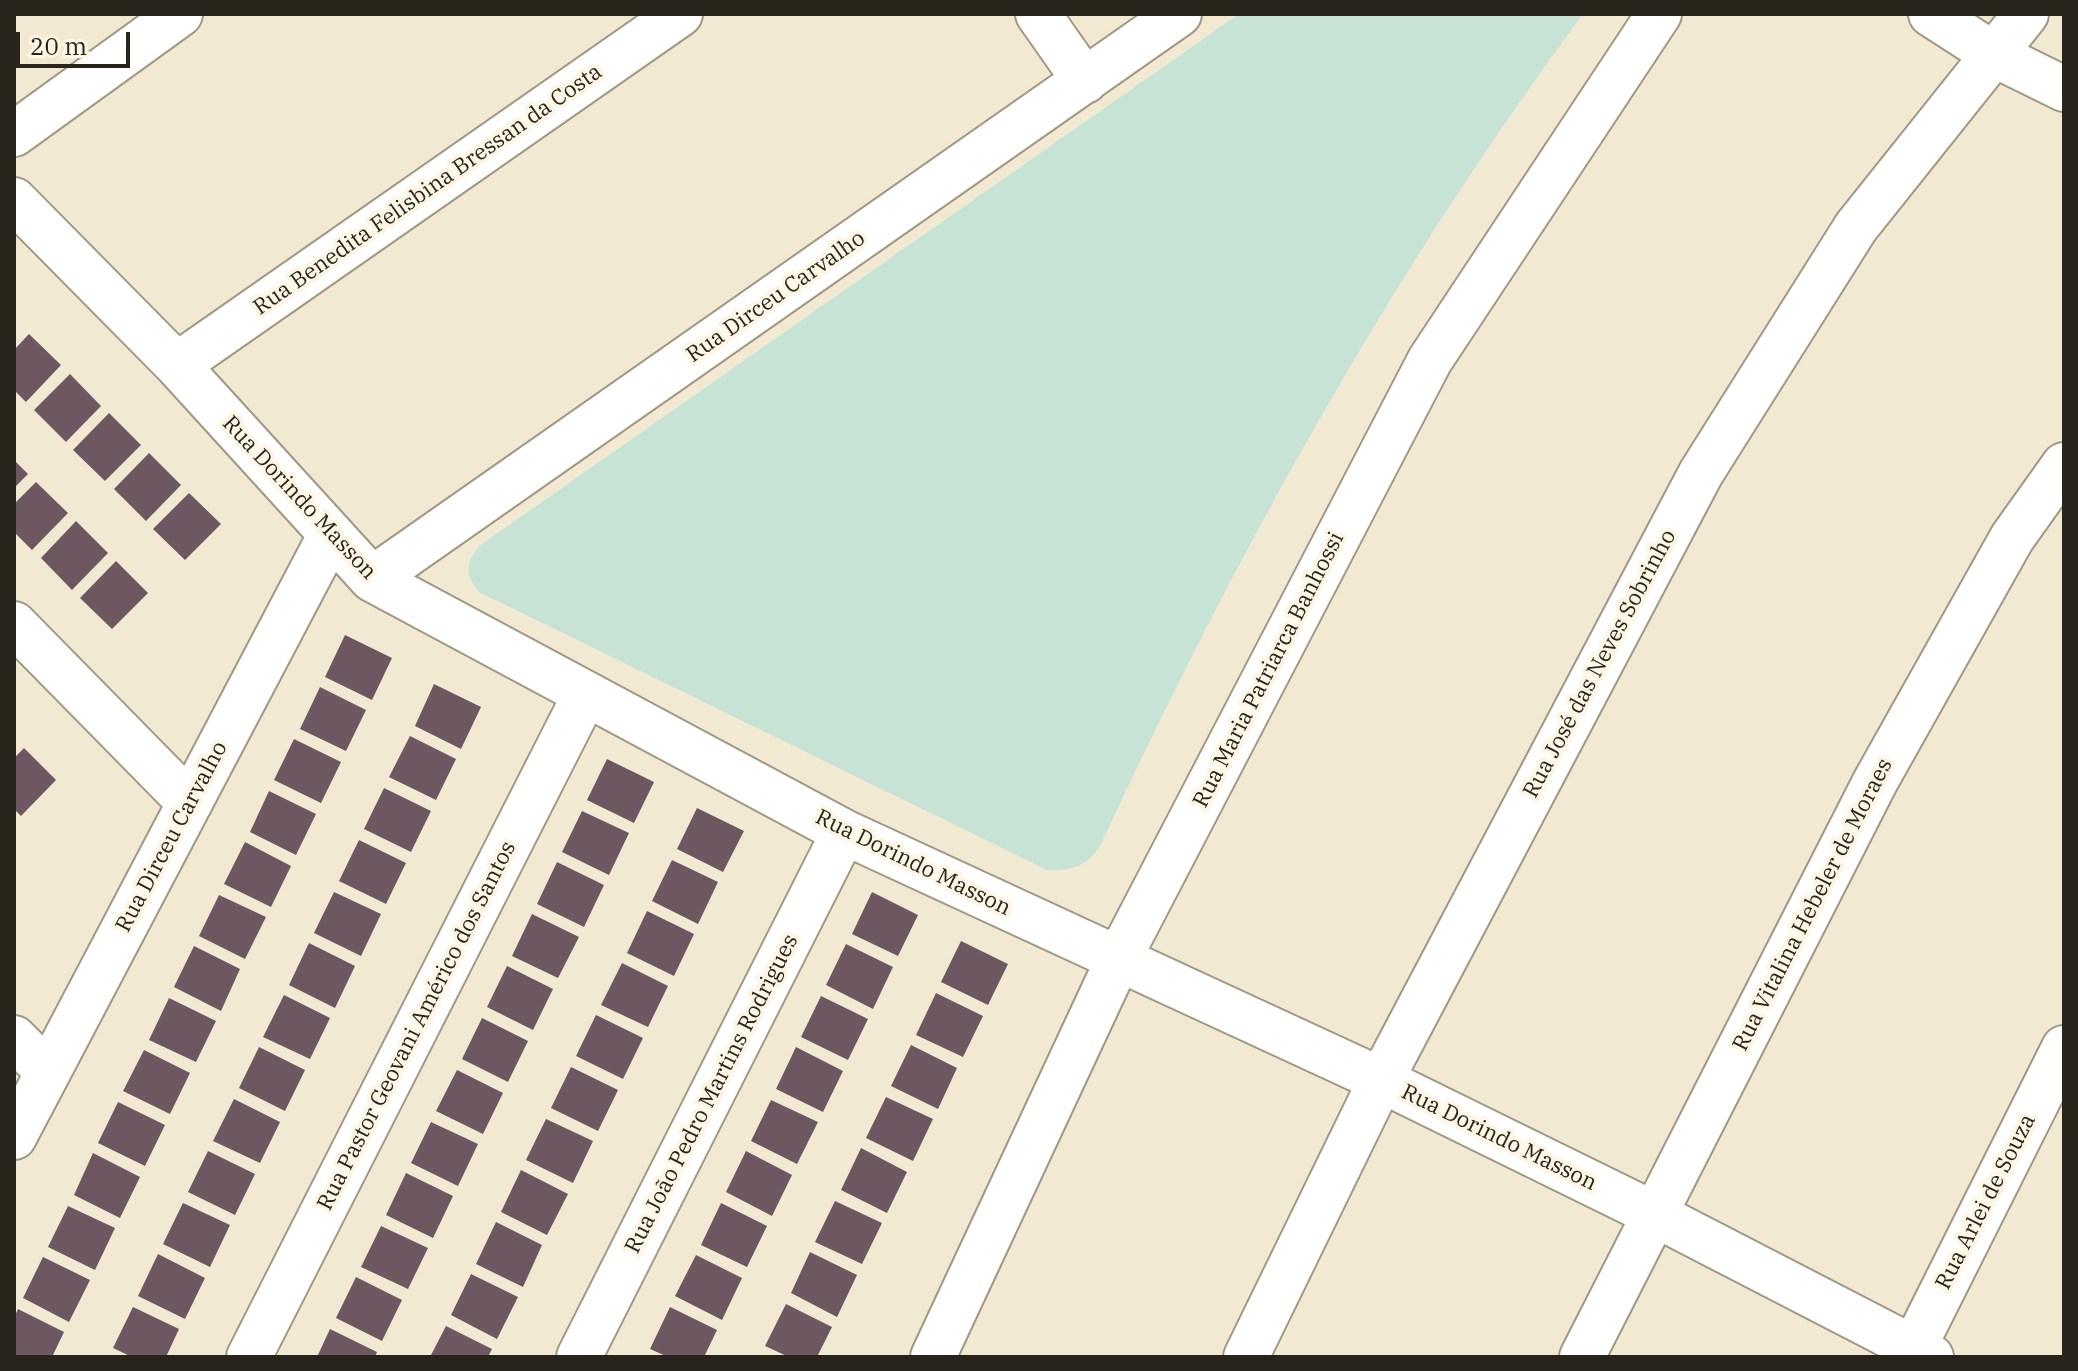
<!DOCTYPE html>
<meta charset="utf-8">
<style>
body{margin:0}
#map{position:relative;width:2078px;height:1371px;overflow:hidden;background:#f2e9d3;font-family:"IBM Plex Serif",serif}
canvas{display:block}
.frame{position:absolute;inset:0;border:16px solid #28241c;pointer-events:none}
.scale{position:absolute;left:16px;top:32px;width:114px;height:36px;box-sizing:border-box;border:4px solid #28241c;border-top:0;padding-left:10px;font-size:24px;line-height:28px;white-space:nowrap;color:#28241c;-webkit-text-stroke:6px #fef6e4;paint-order:stroke}
</style>
<div id="map">
<canvas width="2078" height="1371"></canvas>
<div class="frame"></div>
<div class="scale">20 m</div>
</div>
<script>
const ctx = document.querySelector('canvas').getContext('2d');
ctx.lineJoin = 'round';
function fillPath(path, color) {
  ctx.fillStyle = color;
  ctx.fill(path, 'evenodd');
}
function stroke(path, color, width, dash) {
  ctx.strokeStyle = color;
  ctx.lineWidth = width;
  ctx.lineCap = dash ? 'butt' : 'round';
  ctx.setLineDash(dash || []);
  ctx.stroke(path);
}
function label(font, color, halo, rows, align = 'center') {
  ctx.font = font + ' "IBM Plex Serif",serif';
  ctx.lineWidth = 8;
  ctx.setLineDash([]);
  ctx.textBaseline = 'middle';
  ctx.strokeStyle = halo;
  ctx.fillStyle = color;
  for (const [text, x, y, turn = 0] of rows) {
    ctx.save();
    ctx.translate(x, y);
    ctx.rotate((+turn || 0) * Math.PI / 180);
    ctx.textAlign = isNaN(turn) ? turn : align;
    if (halo) ctx.strokeText(text, 0, 0);
    ctx.fillText(text, 0, 0);
    ctx.restore();
  }
}
fillPath(new Path2D(`
 M1239,14H1583C1392,272 1237,551 1102,842C1090,865 1072,872 1047,870L479,592C464,575 466,559 482,544Z`), '#c7e3d5');
fillPath(new Path2D(`
 M29,334L61,365L26,402L14,390V350Z
 M70,374L101,406L66,442L34,410Z
 M109,413L141,445L105,481L73,450Z
 M149,453L181,485L146,521L114,489Z
 M14,460L28,474L14,488Z
 M36,482L68,513L32,550L14,532V504Z
 M189,493L221,524L185,560L153,529Z
 M76,521L108,553L72,590L41,558Z
 M116,561L148,593L112,629L80,598Z
 M345,635L392,658L372,700L325,677Z
 M434,684L481,707L461,749L415,726Z
 M320,687L366,710L346,751L300,729Z
 M410,736L456,759L436,800L389,777Z
 M294,739L341,762L321,803L274,780Z
 M24,748L56,780L21,816L14,809V758Z
 M607,759L654,782L634,823L587,800Z
 M384,788L431,811L411,852L364,829Z
 M269,791L316,814L296,855L250,832Z
 M697,808L744,831L723,872L677,849Z
 M582,811L629,833L609,875L562,852Z
 M359,840L406,863L386,904L339,881Z
 M245,842L291,866L271,907L224,884Z
 M672,860L718,882L698,924L652,901Z
 M557,862L604,885L584,927L537,904Z
 M334,892L381,914L361,956L314,933Z
 M872,892L918,915L898,956L852,934Z
 M219,895L266,917L245,959L199,936Z
 M647,911L694,934L674,976L627,953Z
 M532,914L579,937L558,978L512,956Z
 M961,941L1008,964L988,1005L941,982Z
 M309,943L355,966L335,1008L289,985Z
 M846,944L893,967L873,1009L826,985Z
 M194,946L240,969L221,1011L174,987Z
 M622,963L668,986L648,1027L601,1005Z
 M507,966L553,989L533,1030L487,1007Z
 M936,993L983,1016L963,1057L916,1035Z
 M284,995L330,1018L310,1059L263,1037Z
 M821,996L868,1019L848,1060L801,1037Z
 M169,998L216,1021L196,1062L149,1040Z
 M596,1015L643,1038L623,1079L576,1056Z
 M482,1018L528,1041L508,1082L462,1059Z
 M911,1045L957,1068L938,1109L891,1086Z
 M259,1047L305,1070L285,1111L239,1088Z
 M796,1047L843,1071L823,1112L776,1089Z
 M144,1050L190,1073L170,1114L123,1091Z
 M571,1067L618,1090L598,1131L551,1108Z
 M457,1070L503,1093L483,1134L436,1111Z
 M886,1097L933,1119L913,1161L866,1138Z
 M234,1099L280,1122L260,1163L213,1141Z
 M771,1100L818,1122L797,1164L751,1141Z
 M118,1102L165,1125L145,1166L98,1143Z
 M546,1119L593,1141L573,1183L526,1160Z
 M431,1122L478,1144L458,1186L411,1163Z
 M861,1148L907,1172L887,1213L841,1190Z
 M208,1151L255,1174L235,1215L188,1192Z
 M746,1151L792,1175L772,1216L726,1192Z
 M93,1153L140,1177L120,1218L74,1195Z
 M521,1170L568,1194L547,1235L501,1212Z
 M406,1173L453,1196L433,1238L386,1215Z
 M835,1201L882,1223L862,1264L815,1242Z
 M183,1203L230,1225L210,1267L163,1244Z
 M721,1203L767,1226L747,1267L701,1245Z
 M68,1206L115,1228L95,1270L48,1247Z
 M496,1222L542,1245L523,1287L476,1264Z
 M381,1226L428,1248L408,1289L361,1267Z
 M810,1252L857,1275L837,1317L791,1293Z
 M158,1254L205,1278L185,1319L138,1296Z
 M696,1255L742,1278L722,1320L675,1296Z
 M43,1257L90,1280L69,1322L23,1298Z
 M471,1274L518,1297L497,1339L451,1315Z
 M356,1277L402,1300L382,1341L336,1318Z
 M786,1304L832,1327L817,1357H789L765,1346Z
 M133,1307L179,1329L166,1357H132L113,1348Z
 M670,1307L717,1330L704,1357H668L650,1349Z
 M18,1309L64,1332L52,1357H14V1318Z
 M446,1326L492,1349L488,1357H430Z
 M330,1329L377,1352L375,1357H317Z`), '#6d5862');
const street = new Path2D(`
 M1038,14L1085,81
 M1931,14L1993,54L2064,89
 M14,134L180,14
 M14,200L177,365L372,579L844,832L1381,1080L1654,1214L1931,1357
 M177,365L680,14
 M372,579L1179,14
 M14,624L190,803
 M14,1038L48,1072
 M14,1137L330,536
 M249,1357L585,695
 M579,1357L844,832
 M933,1357L1118,960L1430,360L1659,14
 M1246,1357L1381,1080L1701,473L1856,227L2026,14
 M1582,1357L1875,782L2012,538L2064,465
 M1909,1357L2064,1048`);
stroke(street, '#a19884', 48);
stroke(street, '#fff', 44);
label('22px', '#28241c', '#fef6e4', [
 ["Rua Benedita Felisbina Bressan da Costa",428,190,-35],
 ["Rua Dirceu Carvalho",776,297,-35],
 ["Rua Dorindo Masson",299,498,47],
 ["Rua José das Neves Sobrinho",1600,664,-62],
 ["Rua Maria Patriarca Banhossi",1269,670,-63],
 ["Rua Dirceu Carvalho",172,837,-62],
 ["Rua Dorindo Masson",913,863,26],
 ["Rua Vitalina Hebeler de Moraes",1813,905,-63],
 ["Rua Pastor Geovani Américo dos Santos",417,1026,-63],
 ["Rua João Pedro Martins Rodrigues",712,1094,-63],
 ["Rua Dorindo Masson",1499,1138,26],
 ["Rua Arlei de Souza",1986,1202,-63]
]);
</script>
